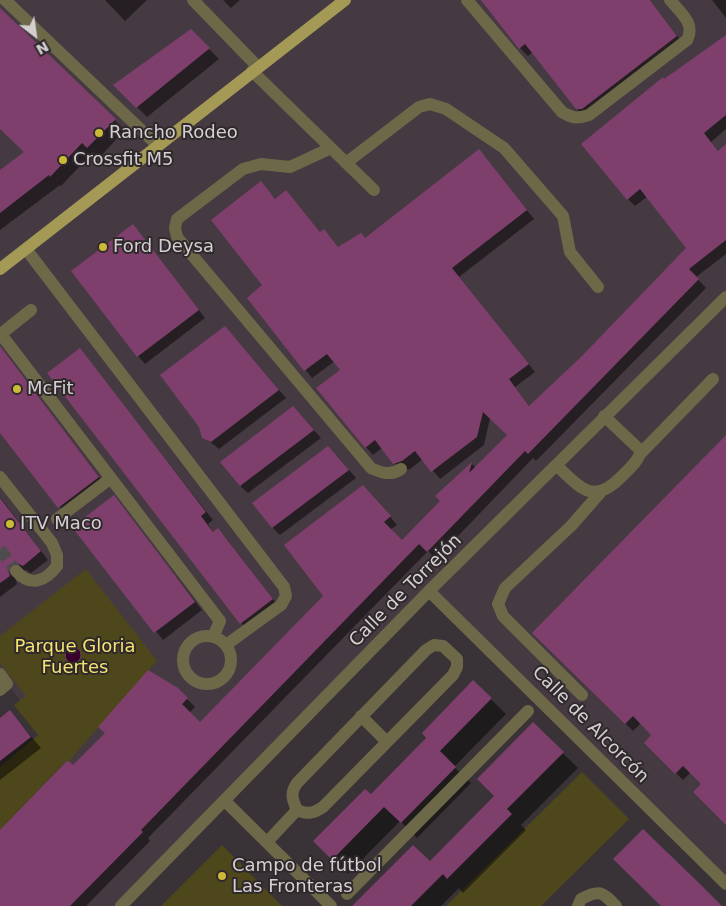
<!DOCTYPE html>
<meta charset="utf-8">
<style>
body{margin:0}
#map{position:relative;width:726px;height:906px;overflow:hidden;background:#393337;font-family:"DejaVu Sans",sans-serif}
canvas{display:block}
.north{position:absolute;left:10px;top:10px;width:50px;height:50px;-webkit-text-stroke:4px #2f292c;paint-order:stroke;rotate:150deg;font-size:14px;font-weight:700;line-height:20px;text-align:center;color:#d4d0d2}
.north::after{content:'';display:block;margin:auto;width:18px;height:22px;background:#d4d0d2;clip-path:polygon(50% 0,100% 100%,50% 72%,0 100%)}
</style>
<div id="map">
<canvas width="726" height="906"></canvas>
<div class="north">N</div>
</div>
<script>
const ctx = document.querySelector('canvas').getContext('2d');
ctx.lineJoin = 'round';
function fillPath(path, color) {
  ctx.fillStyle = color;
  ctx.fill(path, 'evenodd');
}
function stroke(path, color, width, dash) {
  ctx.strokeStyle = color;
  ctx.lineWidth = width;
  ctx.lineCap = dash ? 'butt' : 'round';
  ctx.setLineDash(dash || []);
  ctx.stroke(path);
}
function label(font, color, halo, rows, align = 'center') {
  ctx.font = font + ' "DejaVu Sans",sans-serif';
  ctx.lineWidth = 4;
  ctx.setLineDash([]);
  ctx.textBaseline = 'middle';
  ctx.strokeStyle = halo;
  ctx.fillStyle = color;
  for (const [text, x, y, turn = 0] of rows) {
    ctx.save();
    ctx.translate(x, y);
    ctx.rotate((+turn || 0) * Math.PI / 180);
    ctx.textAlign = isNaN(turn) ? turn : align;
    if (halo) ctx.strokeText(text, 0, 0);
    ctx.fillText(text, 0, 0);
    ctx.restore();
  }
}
fillPath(new Path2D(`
 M0,0H726V884L429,592L121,906H0V819L63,756L0,674Z`), '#463a42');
fillPath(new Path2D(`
 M86,569L157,661L67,763L65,762L0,830V767L38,735L14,705L26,696L0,663V636Z
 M582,772L629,819L541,906H446Z
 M222,845L282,906H161Z`), '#4e471b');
const water = new Path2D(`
 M65 655a8 8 0 1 1 16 0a8 8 0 1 1-16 0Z`);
fillPath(water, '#38002b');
stroke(water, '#673e5d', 1);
fillPath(new Path2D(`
 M105,0H147L125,21Z
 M223,0H240L231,8Z
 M483,0H650L684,45L583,116L533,52L528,56L520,48Z
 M712,0H726V18Z
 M0,10L125,130L99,158L93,152L61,186L60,185L0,230V171L26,152L0,128Z
 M191,31L219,59L147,117L115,85Z
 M726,37V129L711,142L719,152L726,146V254L696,277L706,288L536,461L533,458L436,559L428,551L148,838L150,841L86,906H0V831L73,766L177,689L195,707L189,713L200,724L324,596L371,494L397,525L390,530L402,541L442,501L472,464L476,468L509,435L490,418L484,445L440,479L423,459L410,469L402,471L382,448L373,455L366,447L341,370L335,361L312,378L248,298L264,286L261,183L276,200L286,191L321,233L324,231L339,248L365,239L479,151L534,219L459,277L535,372L515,387L530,407L582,358L688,248L648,196L635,206L628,199L665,80Z
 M133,226L205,318L145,364L138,356Z
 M233,336L286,398L219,449L204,437Z
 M0,347L103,482L64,512L0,431Z
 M80,350L213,520L208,524L214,533L218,530L226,538L279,607L249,630L241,623Z
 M293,407L321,438L248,493L240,486Z
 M726,437V823L703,784L691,772L683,780L646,743L653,735L641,723L633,731L533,633Z
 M336,455L356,478L280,535L272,527Z
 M0,497L48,560L31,573L26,570L18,573L15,578L17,584L0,597Z
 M113,497L202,610L163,640L74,527Z
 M473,682L506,714L454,767L471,783L417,838L400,821L348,874L315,841L371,796L428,738Z
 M10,711L41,748L0,780V719Z
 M533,724L578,768L521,825L526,830L463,893L459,888L441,906H364L430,863L496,796Z`), '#0007');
fillPath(new Path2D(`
 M481,0H650L677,36L582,109H576L525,44L519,49Z
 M0,8L116,119L87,148L82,143L50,177L49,175L0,213V170L24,152L0,129Z
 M191,29L210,48L136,108L113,85Z
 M726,35V115L704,133L718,151L726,144V240L689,269L699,279L528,454L525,451L427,552L419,544L141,830L143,832L70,906H0V830L66,762L69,761L73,765L105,733L98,727L148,670L178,688L188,698L182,704L200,722L323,596L284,545L363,485L391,516L384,522L402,540L440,501L435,496L472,462L469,473L507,435L483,412L477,437L431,472L415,451L402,461L393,464L375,440L365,448L316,388L340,370L327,354L304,371L247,298L262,285L211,220L261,181L275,199L286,190L320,232L324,229L338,247L361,233L365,238L479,149L527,210L452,268L529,364L509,379L529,406L581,357L686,248L640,189L627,200L581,144L663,77L664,79Z
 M133,224L199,310L137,357L71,271Z
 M225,326L279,390L211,442L202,438L199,427L160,375Z
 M0,346L99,477L58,508L0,433Z
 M80,348L206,512L201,516L213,532L218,528L273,599L240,624L47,373Z
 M293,406L314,430L240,486L220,462Z
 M726,435V825L693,792L701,784L683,766L675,774L644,743L651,735L633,716L625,724L532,633Z
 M328,446L349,470L272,528L252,503Z
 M114,495L195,602L154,633L72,527Z
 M0,498L41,551L23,566L17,563L10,565L8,570L10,576L0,583Z
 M473,680L492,698L440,751L456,767L401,823L384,807L332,860L313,841L365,789L371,794L426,738L422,733Z
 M10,710L31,737L0,761V718Z
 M533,722L564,752L507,809L512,814L447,879L443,874L411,906H352L413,845L430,861L494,796L477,779Z
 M643,829L699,883L722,906H661L613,859Z`), '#7f3f6c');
stroke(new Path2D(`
 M0,549L16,571`), '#504b4e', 12, [12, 6]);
stroke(new Path2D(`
 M5,0L158,146
 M193,0L258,67
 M467,0L562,112C572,118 577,119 589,115L687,40C696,24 680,12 670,0
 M252,71L374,190
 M331,148L290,167L261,164L243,169L177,219L175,228L177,237L371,468C381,473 391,476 401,469
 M346,163L419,107L430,104L446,109L504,148L563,216L570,252L598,287
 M26,249L284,587L286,596L281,605L226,645
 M0,333L220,621L213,637
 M1,334L31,310
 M640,454L713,379
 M556,465C579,486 592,506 620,478C628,470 636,464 640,454L639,449L604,416
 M0,477L52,543L57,555V566C45,582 30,587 16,571
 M57,519L111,478
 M429,591L726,884
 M183 660a24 24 0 1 1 48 0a24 24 0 1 1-48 0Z
 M434,645L443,646L457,659V667L453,675L323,807C314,813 308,815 297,810C292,799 290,793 297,783L426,650Z
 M0,674L7,684L0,690
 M582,695L503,616L498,604L505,588L571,526L600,493
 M361,716L387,742
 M225,801L331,906
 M267,842L297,810
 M347,894L528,711
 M121,906L429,591L726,297
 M578,906L581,899C600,889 602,892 616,906`), '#6d6848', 12);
stroke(new Path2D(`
 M0,269L345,0`), '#a49955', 12);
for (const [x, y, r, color] of [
 [99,133,5,"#cdb938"],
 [63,160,5,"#cdb938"],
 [103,247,5,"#cdb938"],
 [17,389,5,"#cdb938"],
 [10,524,5,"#cdb938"],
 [222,876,5,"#cdb938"]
]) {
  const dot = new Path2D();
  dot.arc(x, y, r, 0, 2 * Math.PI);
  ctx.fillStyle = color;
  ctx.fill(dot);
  stroke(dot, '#2f292c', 2);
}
label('18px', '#d4d0d2', '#2f292c', [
 ["Rancho Rodeo",109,133],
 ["Crossfit M5",73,160],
 ["Ford Deysa",113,247],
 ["McFit",27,389],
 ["ITV Maco",20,524],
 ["Campo de fútbol",232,866],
 ["Las Fronteras",232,887]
], 'left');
label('18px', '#d4d0d2', '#2f292c', [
 ["Calle de Torrejón",406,591,-45],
 ["Calle de Alcorcón",590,725,45]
]);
label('18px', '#f5e371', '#2f292c', [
 ["Parque Gloria",75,647],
 ["Fuertes",75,668]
]);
</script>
